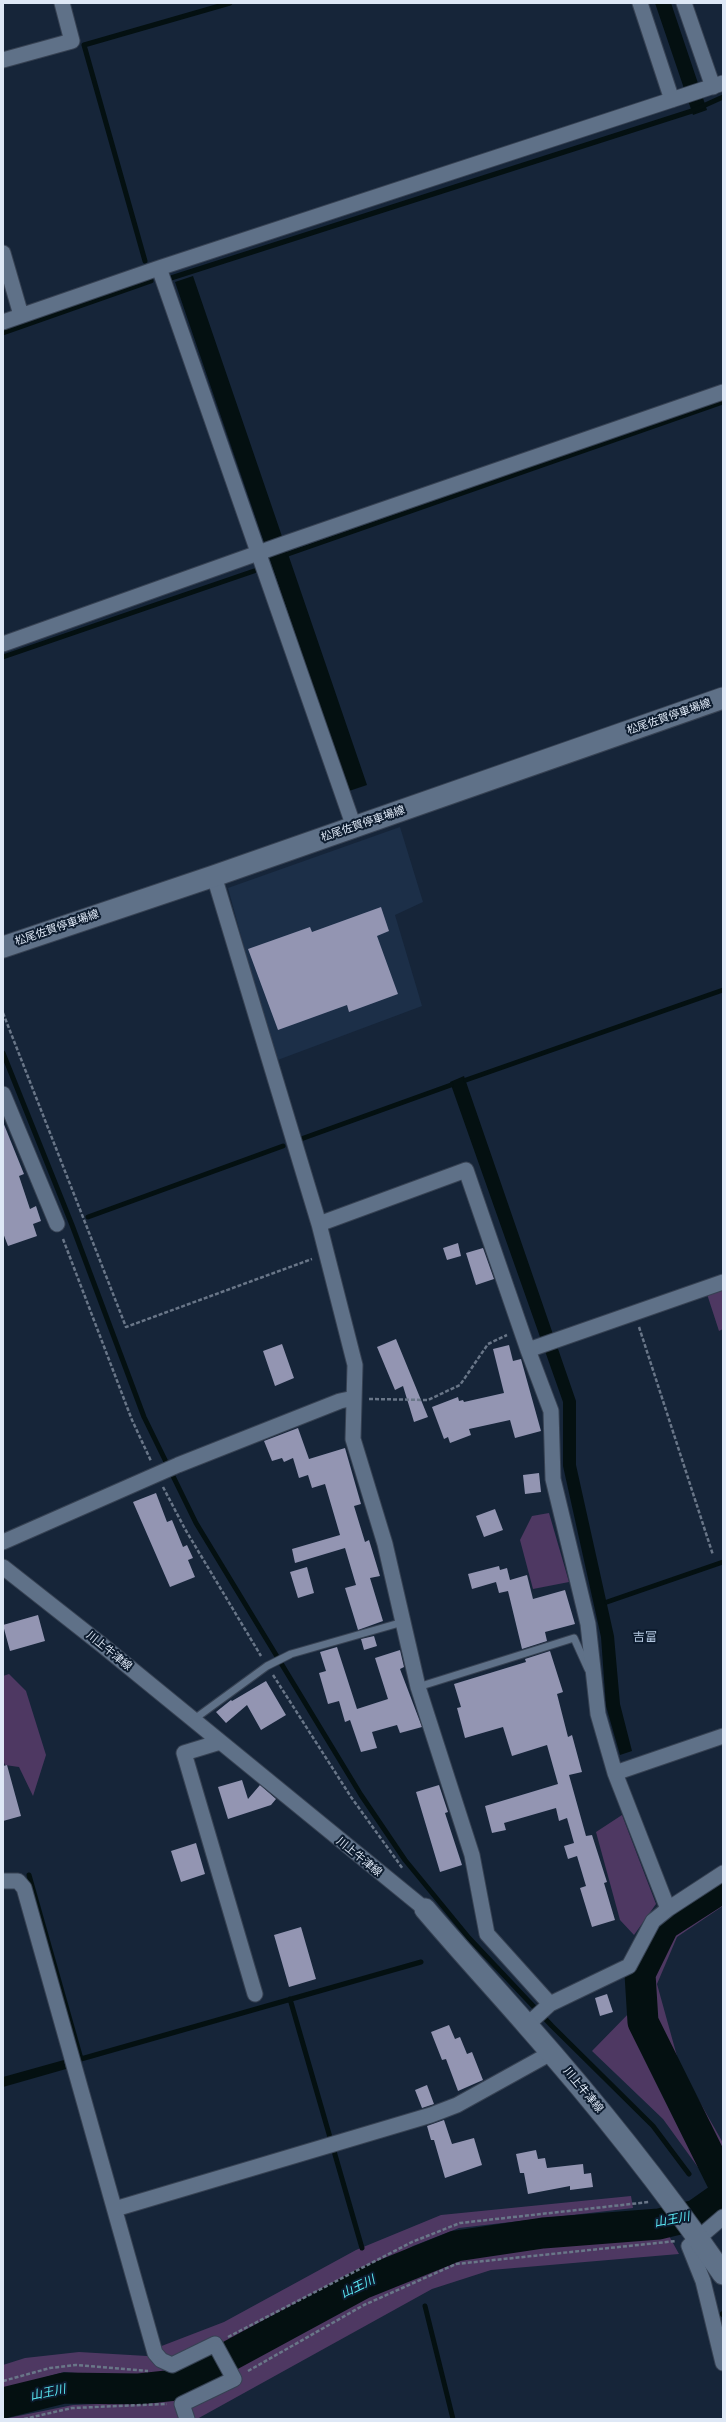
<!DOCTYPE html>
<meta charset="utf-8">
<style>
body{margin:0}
#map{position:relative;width:726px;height:2422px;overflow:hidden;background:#162539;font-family:Lora,serif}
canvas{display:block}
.frame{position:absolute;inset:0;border:4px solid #dee8f6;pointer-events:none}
</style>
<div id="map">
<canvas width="726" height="2422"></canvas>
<div class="frame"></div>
</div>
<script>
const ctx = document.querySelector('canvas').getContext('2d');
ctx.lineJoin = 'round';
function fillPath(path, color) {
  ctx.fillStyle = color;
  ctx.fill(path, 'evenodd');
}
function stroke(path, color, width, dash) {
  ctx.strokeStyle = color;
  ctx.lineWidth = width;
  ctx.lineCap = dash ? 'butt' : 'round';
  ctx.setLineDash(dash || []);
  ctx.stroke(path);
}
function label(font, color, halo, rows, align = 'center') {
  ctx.font = font + ' Lora,"Noto Sans JP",serif';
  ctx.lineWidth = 4;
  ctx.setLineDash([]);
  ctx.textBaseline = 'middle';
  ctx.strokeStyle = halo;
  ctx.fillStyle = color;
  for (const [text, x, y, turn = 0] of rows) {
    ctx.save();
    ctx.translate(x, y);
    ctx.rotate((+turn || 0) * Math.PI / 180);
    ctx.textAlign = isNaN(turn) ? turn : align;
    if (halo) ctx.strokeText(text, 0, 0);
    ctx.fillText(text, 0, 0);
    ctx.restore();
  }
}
fillPath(new Path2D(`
 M400,827L423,902L395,915L422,1006L275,1061L228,888Z`), '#1c2f48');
fillPath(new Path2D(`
 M723,1289V1329L719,1331L707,1294Z
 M549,1513L569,1582L533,1589L520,1540L532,1516Z
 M9,1674L26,1691L46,1755L33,1796L19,1767L5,1765L3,1760V1676Z
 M622,1815L656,1904L634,1935L620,1920L596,1832Z
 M723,1894V1906L677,1937L657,1984L680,2067L723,2143V2168L659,2039L646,1981L669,1930Z
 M633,2009L657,2076L716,2178L713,2188L663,2119L592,2051Z
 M631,2196L633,2208L459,2228L413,2246L170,2373L144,2378L64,2372L3,2389V2365L25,2358L79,2352L147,2356L159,2347L224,2322L356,2250L441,2215Z
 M668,2234L679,2254L491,2270L432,2289L197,2419H3L73,2405L145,2402L182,2394L353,2302L441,2263L481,2253Z`), '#4e3862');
fillPath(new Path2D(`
 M655,3H671L707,110L693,115Z
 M193,276L367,785L349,791L175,282Z
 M464,1076L576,1401V1465L614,1636L620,1704L632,1751L620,1755L606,1706L601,1637L563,1466V1402L450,1082Z
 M64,2060L66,2069L3,2087V2077Z`), '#041011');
stroke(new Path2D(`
 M145,261L84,45L230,3
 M171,278L692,111L723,97
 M3,333L151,281
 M288,554L723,402
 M3,657L254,571
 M3,1053L72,1225L144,1417L196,1523L361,1795L405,1860L469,1938L552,2026L653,2126L689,2174
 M466,1080L723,990
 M301,1139L451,1085
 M88,1217L283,1146
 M607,1602L723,1562
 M29,1875L81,2059L421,1962
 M290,1999L362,2248
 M425,2306L453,2419
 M722,2314L723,2315`), '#041011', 5);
stroke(new Path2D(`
 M723,1887L664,1925L640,1974L643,2022L723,2183
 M3,2403L64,2388L139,2389L176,2385L364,2283L456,2246L543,2233L659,2224L696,2215L723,2196`), '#041011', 31);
fillPath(new Path2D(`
 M381,907L389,931L377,936L398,994L349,1012L347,1005L278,1030L248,949L310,927L312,932Z
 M3,1122L24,1174L19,1176L30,1209L36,1206L41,1221L33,1224L37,1236L8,1246L3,1233Z
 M458,1243L461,1256L447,1260L443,1248Z
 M483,1248L494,1279L476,1285L466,1253Z
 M396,1339L428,1417L414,1422L403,1386L395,1390L377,1347Z
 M282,1344L294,1378L275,1386L263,1351Z
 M509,1345L513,1361L521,1359L541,1431L515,1438L510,1420L469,1429L471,1435L450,1443L448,1437L444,1439L432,1407L458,1397L459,1401L463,1400L464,1402L504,1393L493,1349Z
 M298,1428L309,1459L345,1448L361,1504L354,1506L365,1542L369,1540L380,1576L370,1578L383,1621L358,1630L345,1588L356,1585L345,1548L295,1563L292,1549L340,1535L325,1484L312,1488L308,1475L299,1478L293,1458L284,1462L282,1458L272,1461L264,1441Z
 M539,1473L541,1492L525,1494L523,1475Z
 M156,1493L167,1522L172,1520L183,1547L187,1545L193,1558L188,1560L195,1577L170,1587L133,1502Z
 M495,1509L503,1530L484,1537L476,1516Z
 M499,1566L500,1570L507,1568L510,1580L527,1575L533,1599L565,1590L575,1624L545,1632L547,1641L522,1649L508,1591L499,1593L496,1582L472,1589L468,1574Z
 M307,1567L314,1593L298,1598L290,1572Z
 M38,1615L45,1641L10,1651L3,1625Z
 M374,1636L377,1646L364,1650L361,1639Z
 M337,1647L357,1709L388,1699L375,1658L400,1650L404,1667L400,1669L422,1727L400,1733L397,1725L372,1732L377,1748L361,1752L350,1720L345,1722L339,1701L328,1704L319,1673L326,1671L320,1652Z
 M550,1651L563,1692L557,1694L568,1737L572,1735L582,1772L569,1775L586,1836L592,1835L607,1882L604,1883L615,1920L592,1927L580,1888L586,1886L577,1856L568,1859L564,1846L574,1843L567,1818L559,1821L556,1808L504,1823L506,1830L492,1833L485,1806L558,1784L547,1745L512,1756L503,1727L465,1738L457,1708L461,1707L454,1684L526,1662L525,1659Z
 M266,1681L286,1715L261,1730L247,1705L226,1723L216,1712L231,1700L232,1701Z
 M7,1765L21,1816L3,1821V1766Z
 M242,1780L248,1799L260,1785L276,1799L271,1805L228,1819L218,1787Z
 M439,1785L448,1812L445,1813L462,1865L440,1872L416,1792Z
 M196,1843L205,1874L181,1882L171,1851Z
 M301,1927L316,1979L289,1987L274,1935Z
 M607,1994L613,2012L600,2016L595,1998Z
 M449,2025L455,2039L460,2037L467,2054L472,2052L483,2080L458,2091L446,2059L442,2060L431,2032Z
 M427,2085L434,2104L422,2108L415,2090Z
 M444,2120L452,2144L474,2138L482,2165L445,2178L434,2140H431L427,2126Z
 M536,2150L538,2159L545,2158L547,2168L583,2164L584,2174L591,2173L593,2187L570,2190V2186L528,2194L524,2173H520L516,2154Z`), '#9395b2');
const service = new Path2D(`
 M418,1687L574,1638L588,1669
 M193,1720L267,1666L291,1654L403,1622`);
const minor = new Path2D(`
 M640,3L672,100
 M684,3L713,87
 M3,60L72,41L62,3
 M3,253L21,315
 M159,268L354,827
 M3,322L159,268L723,83
 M3,644L289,542L723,392
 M214,876L319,1224L355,1365L353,1439L385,1544L418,1687L472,1855L487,1934L550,2004
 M3,1094L57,1224
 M319,1224L466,1170L528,1350L551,1411L553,1479L588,1624L598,1714L615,1773L668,1909L653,1921L629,1966L550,2004L527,2025
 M528,1350L723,1282
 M3,1542L178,1465L340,1401L354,1398
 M3,1567L102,1645L425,1909
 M220,1742L184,1753L255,1994
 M615,1773L723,1736
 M3,1881H18L24,1888L155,2353L161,2360L172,2365L215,2344L234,2379L182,2404L187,2419
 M668,1909L723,1873
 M115,2209L431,2115L457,2105L551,2053
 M723,2217L689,2246L703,2281L723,2363`);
const secondary = new Path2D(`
 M3,947L214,876L723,698
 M425,1909C458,1948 493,1986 527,2025C597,2104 663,2187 723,2274`);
stroke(service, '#374253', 9);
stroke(minor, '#374253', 17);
stroke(secondary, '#374253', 23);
stroke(new Path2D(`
 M3,1013L126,1327L312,1259
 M63,1239L132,1420L151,1461
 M639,1327L713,1555
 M369,1399L428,1400L460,1385L488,1344L507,1335
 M163,1487L185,1529L261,1656
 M273,1675L351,1797L403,1869
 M228,2337L412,2242L460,2223L649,2202
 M248,2371L364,2305L456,2264L676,2241
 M3,2381L50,2368L76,2365L148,2371
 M24,2419L72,2408L167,2404`), '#697688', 2.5, [4, 2]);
stroke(service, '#5f7188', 7);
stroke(minor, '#5f7188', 15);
stroke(secondary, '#5f7188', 21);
label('11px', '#dee8f6', '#0d1c2f', [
 ["松尾佐賀停車場線",669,717,-19],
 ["松尾佐賀停車場線",363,824,-19],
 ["松尾佐賀停車場線",57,928,-19],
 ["川上牛津線",109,1651,39],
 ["川上牛津線",359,1857,39],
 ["川上牛津線",583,2090,50]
]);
label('12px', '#b4c8e1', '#0d1c2f', [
 ["吉富",645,1638]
]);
label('italic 12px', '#5cedf9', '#0d1c2f', [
 ["山王川",672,2220,-11],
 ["山王川",358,2287,-26],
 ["山王川",48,2393,-12]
]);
</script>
